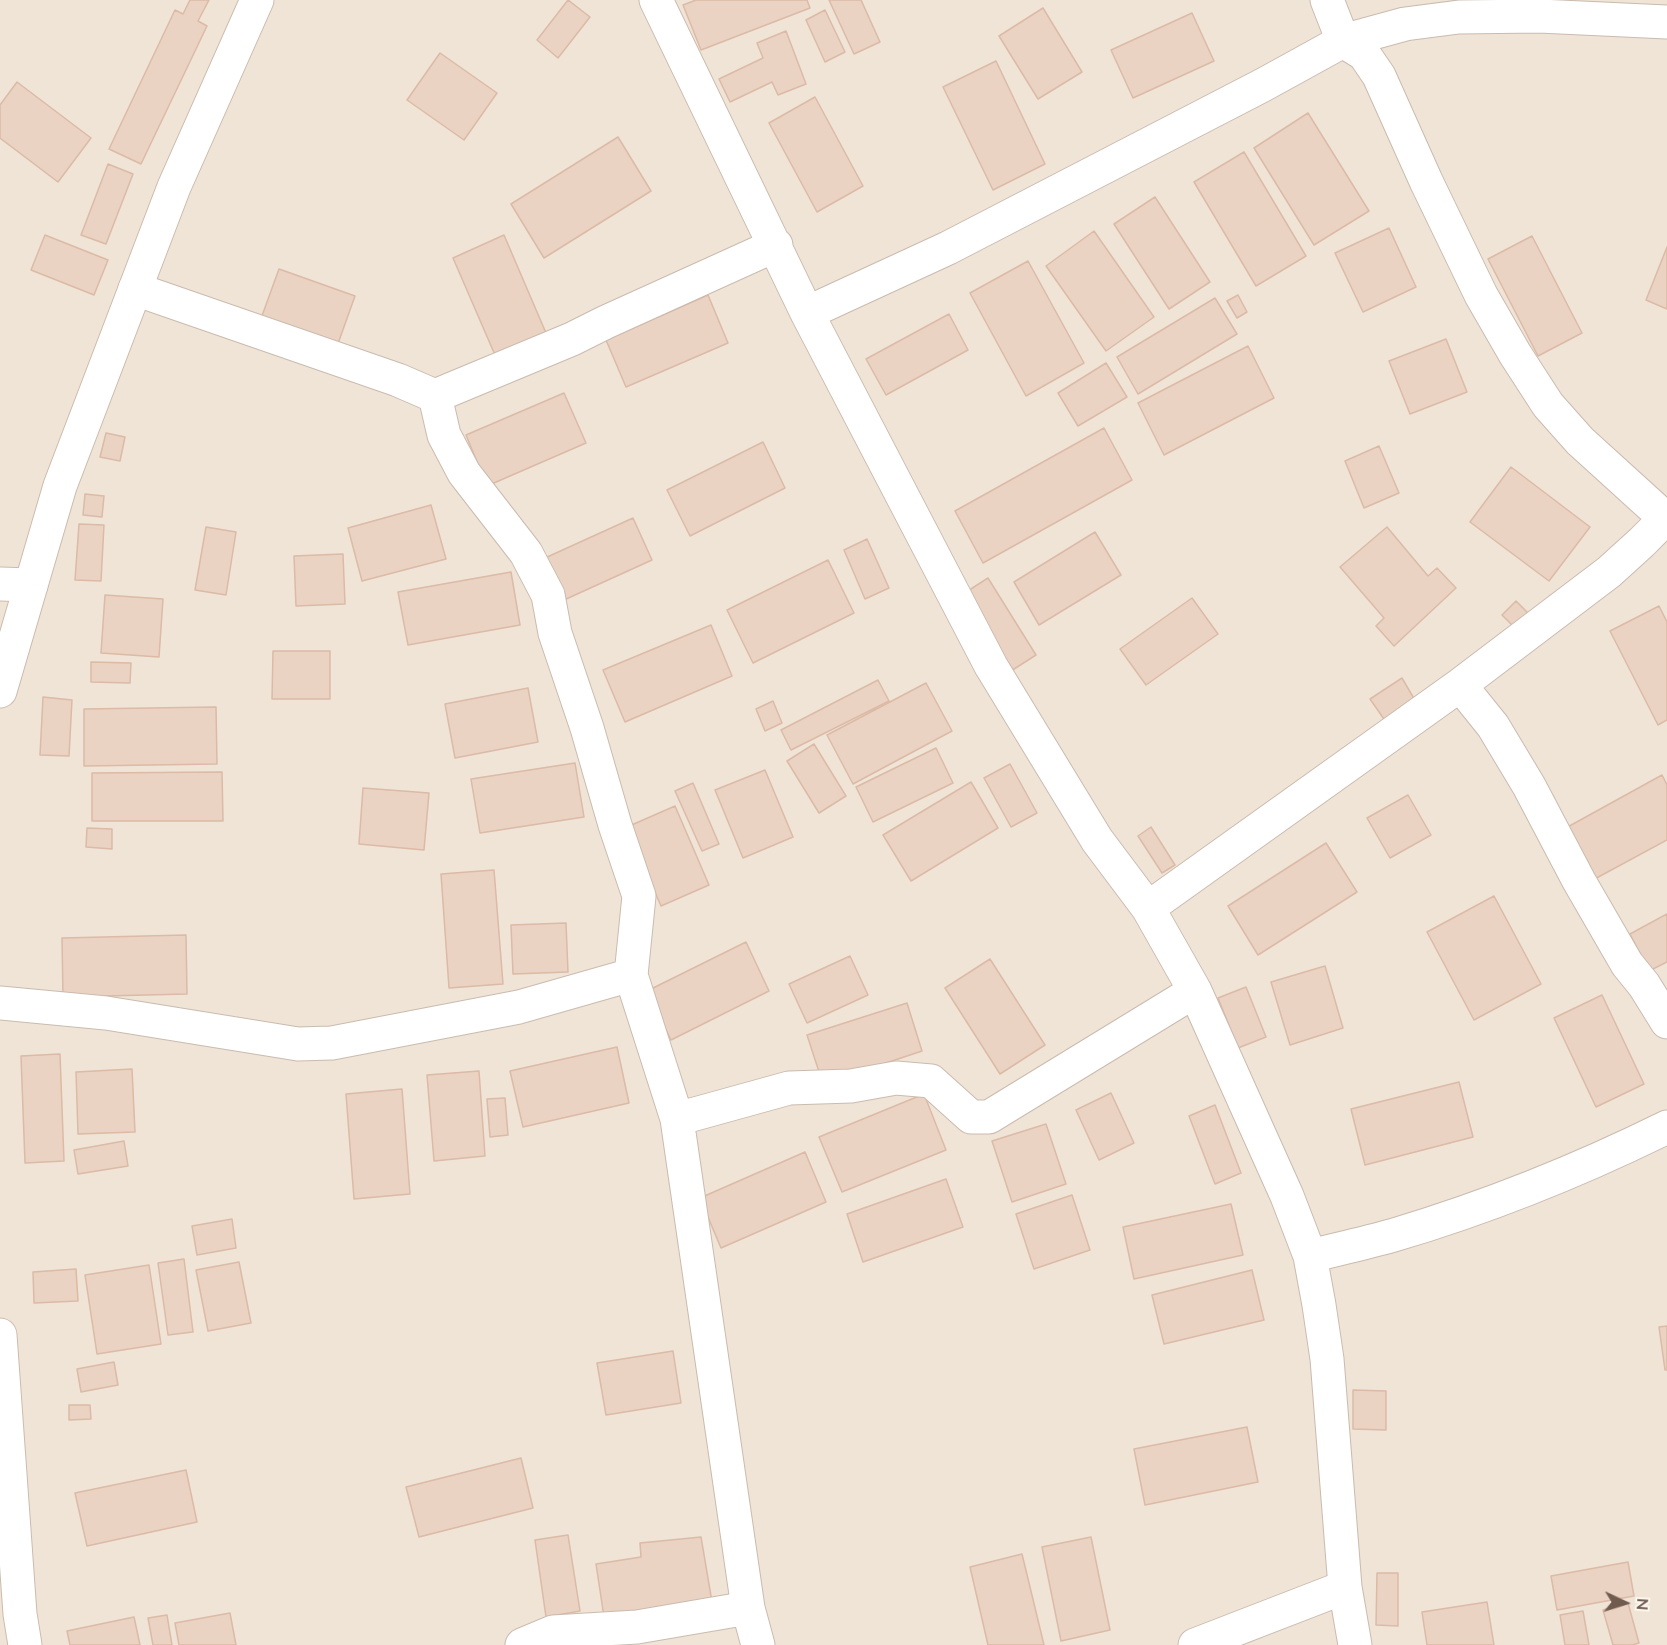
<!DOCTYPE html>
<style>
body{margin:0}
#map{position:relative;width:1667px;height:1645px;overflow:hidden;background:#f9f2e8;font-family:Mulish,sans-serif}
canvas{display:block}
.north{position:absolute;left:1595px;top:1573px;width:60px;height:60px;-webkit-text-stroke:4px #fdf7ee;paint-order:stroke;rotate:94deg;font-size:16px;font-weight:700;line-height:24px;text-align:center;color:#705b4f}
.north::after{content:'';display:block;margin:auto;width:21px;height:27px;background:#705b4f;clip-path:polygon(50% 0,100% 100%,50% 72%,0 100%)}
</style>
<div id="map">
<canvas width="1667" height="1645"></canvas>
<div class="north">N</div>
</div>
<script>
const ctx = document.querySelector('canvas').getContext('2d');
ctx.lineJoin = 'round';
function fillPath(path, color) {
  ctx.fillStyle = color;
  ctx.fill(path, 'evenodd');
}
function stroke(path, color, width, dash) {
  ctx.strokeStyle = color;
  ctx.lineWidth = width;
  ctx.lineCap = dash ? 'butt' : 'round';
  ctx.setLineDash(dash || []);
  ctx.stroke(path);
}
fillPath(new Path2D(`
 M0,0H1667V1645H0Z`), '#f0e4d7');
const building = new Path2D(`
 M190,0H209L198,21L207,26L141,164L109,149L175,10L183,14Z
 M568,0L590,17L558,58L537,40Z
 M696,0H807L810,8L701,50L683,5Z
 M829,0H861L880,42L854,54Z
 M1043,8L1082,72L1038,99L999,36Z
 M825,10L845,52L825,62L806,20Z
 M1192,13L1214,61L1133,98L1111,50Z
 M786,31L806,84L778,95L772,82L730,102L719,79L763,58L757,43Z
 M440,53L497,93L464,140L407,100Z
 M996,61L1045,164L993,190L943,87Z
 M17,82L91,138L58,182L0,138V105Z
 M815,97L863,186L817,212L769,123Z
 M1308,113L1369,211L1314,245L1254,148Z
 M618,137L651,191L544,258L511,204Z
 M1244,152L1306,256L1256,286L1194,182Z
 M108,164L133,174L106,244L81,235Z
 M1155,197L1210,282L1169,309L1114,224Z
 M1389,228L1416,287L1363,312L1335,253Z
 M1094,231L1154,317L1106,351L1046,266Z
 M45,235L108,260L94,295L31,270Z
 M504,235L546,333L495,355L453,258Z
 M1532,236L1582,333L1538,356L1488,259Z
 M1667,247V309L1646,300Z
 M1028,261L1084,363L1026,396L970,293Z
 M279,269L355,296L335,352L259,324Z
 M708,295L728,343L626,387L606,340Z
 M1238,295L1247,312L1237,318L1227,301Z
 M1215,298L1237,334L1138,394L1117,357Z
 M949,314L968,350L886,395L866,359Z
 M1446,339L1467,392L1410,414L1389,361Z
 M1248,346L1274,398L1164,455L1138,403Z
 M1106,363L1127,397L1078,426L1058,393Z
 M564,393L586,443L487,486L466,435Z
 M1104,428L1132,480L983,563L955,511Z
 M106,433L125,437L120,461L100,457Z
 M763,442L785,488L690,536L667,490Z
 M1379,446L1399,493L1364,508L1345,461Z
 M1511,467L1590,527L1549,581L1470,522Z
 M85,494L104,496L102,517L83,515Z
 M431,505L446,559L362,581L348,528Z
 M633,518L652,560L564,600L545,558Z
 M79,524L104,525L101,581L75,580Z
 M206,527L236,532L226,595L195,590Z
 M1387,527L1428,576L1437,568L1456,588L1394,646L1376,626L1384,618L1340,567Z
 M1095,532L1121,575L1039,625L1014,582Z
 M867,539L889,588L865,599L844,550Z
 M343,554L345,604L296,606L294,556Z
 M828,560L854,613L753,663L727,610Z
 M511,572L520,625L408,645L398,592Z
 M988,578L1036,655L1011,671L963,594Z
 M105,595L163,599L159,657L101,653Z
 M1192,598L1218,634L1146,685L1120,649Z
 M1516,601L1529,614L1515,628L1502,615Z
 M1659,606L1667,622V720L1658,725L1610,631Z
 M711,625L732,676L625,722L603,670Z
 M273,651H330V699H272Z
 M91,662L131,663L130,683L91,682Z
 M1402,678L1416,702L1386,722L1370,699Z
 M878,680L889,701L791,750L781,730Z
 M926,683L952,731L853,784L827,735Z
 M528,688L538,742L455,758L445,704Z
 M43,697L72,700L69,756L40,755Z
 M773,701L782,723L765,731L756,709Z
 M216,707L217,764L84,766V709Z
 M814,744L846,796L819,813L787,761Z
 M936,748L953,783L873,822L856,787Z
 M575,763L584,817L480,833L471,779Z
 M1010,764L1037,813L1011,827L984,778Z
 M765,770L793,837L743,858L715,790Z
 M222,772L223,821H92V773Z
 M1662,775L1667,785V840L1591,881L1564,829Z
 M971,782L998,828L911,881L883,835Z
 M693,783L719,844L702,851L675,791Z
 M363,788L429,793L424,850L359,844Z
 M1408,795L1431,835L1390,858L1367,818Z
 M675,806L709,885L661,906L627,827Z
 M1151,827L1175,865L1162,873L1138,836Z
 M87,828L112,829V849L86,847Z
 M1326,843L1357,892L1258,955L1228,906Z
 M494,870L503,984L449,988L441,874Z
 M1494,896L1541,984L1474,1020L1427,932Z
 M1667,914V962L1649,971L1630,934Z
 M566,923L568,972L513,974L511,925Z
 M186,935L187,994L63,997L62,938Z
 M746,942L769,991L671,1040L647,991Z
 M850,956L868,995L807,1023L789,984Z
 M990,959L1045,1045L1000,1074L945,988Z
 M1325,966L1343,1028L1290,1045L1271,982Z
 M1246,987L1266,1037L1238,1048L1218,998Z
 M1602,995L1644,1084L1596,1107L1554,1018Z
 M907,1003L922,1051L823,1084L807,1035Z
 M617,1047L629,1103L523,1127L510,1071Z
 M60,1054L64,1161L25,1163L21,1056Z
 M132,1069L135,1132L78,1134L76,1072Z
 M479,1071L485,1156L434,1161L427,1075Z
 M1459,1082L1473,1137L1365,1165L1351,1109Z
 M402,1089L410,1194L354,1199L346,1094Z
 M1111,1093L1134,1143L1099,1160L1076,1110Z
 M924,1094L946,1150L842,1192L819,1137Z
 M505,1098L508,1135L490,1137L487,1099Z
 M1215,1105L1241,1173L1215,1184L1189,1116Z
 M1046,1124L1066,1184L1012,1202L992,1141Z
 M124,1141L128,1166L78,1174L74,1150Z
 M805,1152L826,1202L721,1248L700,1198Z
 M946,1179L963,1227L863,1262L847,1214Z
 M1072,1195L1090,1250L1034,1269L1016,1214Z
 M1231,1204L1243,1255L1134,1279L1123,1227Z
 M232,1219L236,1248L197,1255L192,1226Z
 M184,1259L193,1332L168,1335L158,1263Z
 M239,1262L251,1323L208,1331L196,1270Z
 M149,1265L161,1344L97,1354L85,1275Z
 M76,1269L78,1301L34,1303L33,1272Z
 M1252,1270L1264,1320L1164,1344L1152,1295Z
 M1667,1326V1370H1665L1659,1327Z
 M673,1351L681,1403L606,1415L597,1363Z
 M114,1362L118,1385L81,1392L77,1369Z
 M1353,1390L1386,1391V1430L1353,1429Z
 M69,1405H90L91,1419L69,1420Z
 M1247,1427L1258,1482L1145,1505L1134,1449Z
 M521,1458L533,1508L419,1537L406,1487Z
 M186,1470L197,1522L87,1546L75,1493Z
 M568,1535L580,1611L546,1617L535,1540Z
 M701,1537L712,1602L604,1617L596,1564L641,1557L640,1543Z
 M1091,1537L1110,1630L1061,1641L1042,1547Z
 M1022,1554L1044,1645H988L970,1567Z
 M1628,1562L1634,1596L1557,1610L1551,1576Z
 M1377,1573H1398V1626L1376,1625Z
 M1487,1602L1494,1645H1427L1422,1612Z
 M1628,1603L1639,1643L1632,1645H1613L1603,1610Z
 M1583,1611L1589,1645H1565L1560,1615Z
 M230,1613L236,1645H179L175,1623Z
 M167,1615L172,1645H153L148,1618Z
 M134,1617L140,1645H70L67,1631Z`);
fillPath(building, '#ebd3c3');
stroke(building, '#dbbaa6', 1.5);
const street = new Path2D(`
 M656,0L807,313L991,666L1097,840L1148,908L1195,991L1287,1196L1310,1256L1319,1305L1327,1359L1345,1587L1355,1645
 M1327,0L1343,41L1364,54L1379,76L1426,181L1481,295L1515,354L1548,405L1580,441L1667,520
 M135,289L398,380L435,396L572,339L606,322L776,245
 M807,313L948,248L1263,85L1343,41L1405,24L1459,17L1539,16L1667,22
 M435,396L444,435L464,473L526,553L548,595L555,633L587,728L615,825L639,896L631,975L677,1119L748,1608L758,1645
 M0,584L31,585
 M1460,685L1493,726L1529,786L1579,881L1627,964L1644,985L1667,1022
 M1148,908L1460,685L1609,572L1642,542L1667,517
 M0,1003L106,1013L298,1044L332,1043L519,1007L631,975
 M677,1119L789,1088L851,1086L896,1078L931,1081L971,1117H989L1195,991
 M1310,1256C1338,1249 1366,1243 1394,1235C1488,1207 1580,1170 1667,1127
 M522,1645L553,1632L637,1627L748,1608
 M1195,1645L1345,1587`);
const secondary = new Path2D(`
 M0,691L60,486L174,187L257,0
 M0,1335L20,1614L25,1645`);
stroke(street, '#cabbaf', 35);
stroke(secondary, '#ccbbad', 35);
stroke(street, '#fff', 33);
stroke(secondary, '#fff', 33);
</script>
